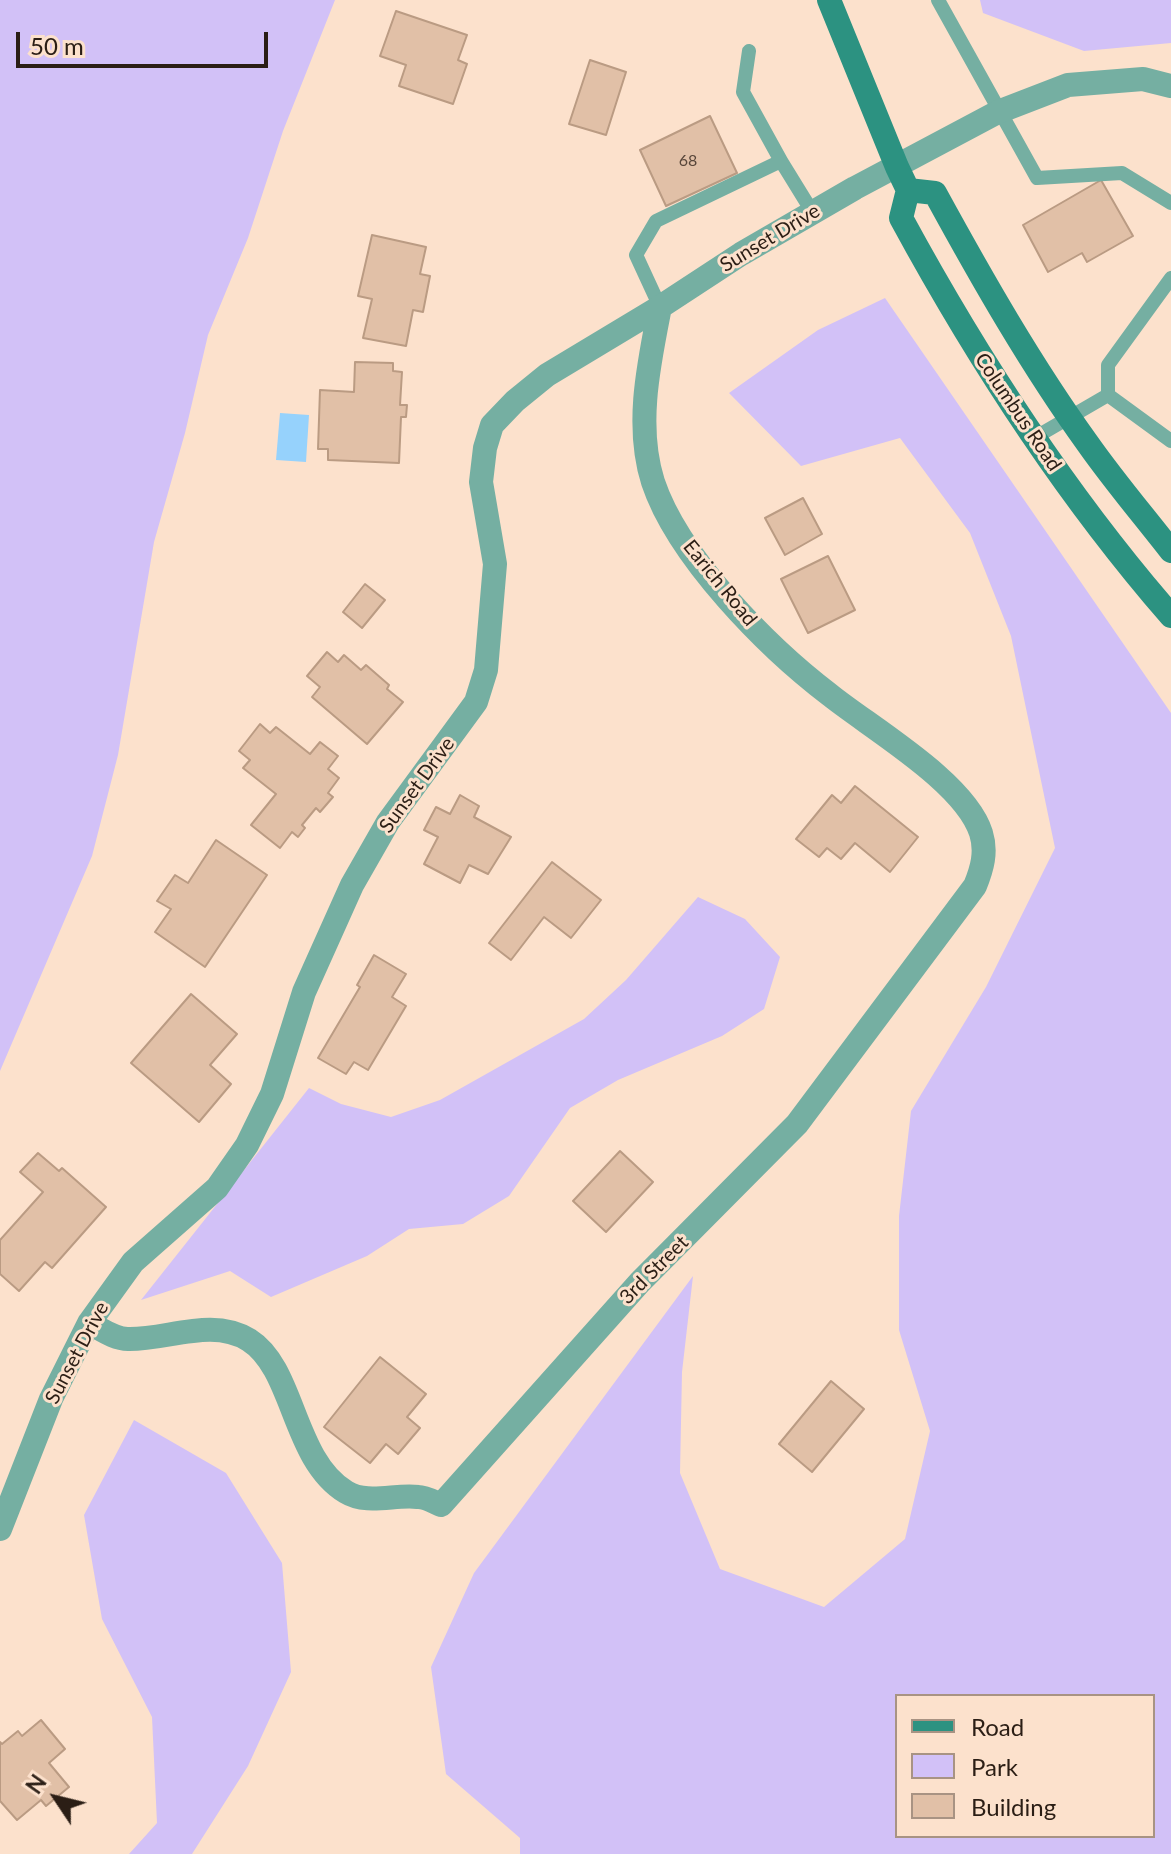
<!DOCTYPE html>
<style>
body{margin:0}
#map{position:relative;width:1171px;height:1854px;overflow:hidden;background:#fce1cc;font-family:Lato,sans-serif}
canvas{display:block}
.legend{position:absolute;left:895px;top:1694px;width:260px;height:144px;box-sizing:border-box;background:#fce1cc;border:2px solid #a89383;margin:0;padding:10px 14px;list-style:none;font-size:24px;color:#2b1e15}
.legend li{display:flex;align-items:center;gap:16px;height:40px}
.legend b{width:40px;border:2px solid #a89383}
.north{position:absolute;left:16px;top:1758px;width:80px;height:80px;-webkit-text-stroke:6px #fce1cc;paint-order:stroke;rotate:305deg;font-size:22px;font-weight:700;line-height:32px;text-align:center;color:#2b1e15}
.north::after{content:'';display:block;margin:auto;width:28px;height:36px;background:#2b1e15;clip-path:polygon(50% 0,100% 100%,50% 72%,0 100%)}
.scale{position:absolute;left:16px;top:32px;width:252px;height:36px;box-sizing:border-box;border:4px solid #2b1e15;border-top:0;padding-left:10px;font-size:24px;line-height:28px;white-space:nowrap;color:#2b1e15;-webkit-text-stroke:6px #fce1cc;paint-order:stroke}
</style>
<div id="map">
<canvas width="1171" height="1854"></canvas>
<ul class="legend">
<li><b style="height:10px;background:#2c9281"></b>Road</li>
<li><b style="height:22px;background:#d2c1f7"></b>Park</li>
<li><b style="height:22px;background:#e1c0a7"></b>Building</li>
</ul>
<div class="north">N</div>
<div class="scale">50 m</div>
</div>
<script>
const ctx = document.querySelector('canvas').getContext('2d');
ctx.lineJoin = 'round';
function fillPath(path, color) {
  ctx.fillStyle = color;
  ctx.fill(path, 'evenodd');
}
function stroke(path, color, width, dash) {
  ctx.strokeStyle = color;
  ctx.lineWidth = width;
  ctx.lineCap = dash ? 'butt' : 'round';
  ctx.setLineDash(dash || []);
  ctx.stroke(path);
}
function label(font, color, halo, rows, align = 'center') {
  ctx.font = font + ' Lato,sans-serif';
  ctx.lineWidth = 6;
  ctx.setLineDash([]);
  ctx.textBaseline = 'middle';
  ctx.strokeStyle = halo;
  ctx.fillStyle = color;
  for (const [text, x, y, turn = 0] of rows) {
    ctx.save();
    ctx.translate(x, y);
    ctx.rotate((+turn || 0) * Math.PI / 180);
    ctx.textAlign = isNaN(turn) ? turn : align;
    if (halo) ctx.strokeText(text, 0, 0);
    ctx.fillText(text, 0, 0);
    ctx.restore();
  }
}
fillPath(new Path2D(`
 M0,0H335L283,131L248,238L208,335L185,433L154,542L118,755L92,856L0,1071Z
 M980,0H1171V43L1084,51L983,13Z
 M885,298L1171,713V1854H520V1838L446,1774L431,1667L474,1573L693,1276L682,1372L680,1473L720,1569L824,1607L905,1539L930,1431L899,1330V1216L911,1111L986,987L1055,848L1011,636L970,533L900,438L801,466L729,393L818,330ZM897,1696H1153V1836H897Z
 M698,897L745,919L780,957L764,1009L722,1036L618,1080L570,1108L509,1196L463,1224L409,1229L367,1256L271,1297L230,1271L141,1300L309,1088L341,1104L391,1117L440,1100L584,1019L626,980Z
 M134,1420L226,1473L282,1563L291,1672L248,1766L192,1854H129L157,1823L152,1717L102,1619L84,1515Z`), '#d2c1f7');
fillPath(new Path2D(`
 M280,413L309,415L306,462L276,460Z`), '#96d2fc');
const building = new Path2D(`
 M396,11L467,35L458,60L467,64L453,104L399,86L406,65L380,56Z
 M590,60L626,72L606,135L569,124Z
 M710,116L737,173L666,206L640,150Z
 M1101,180L1133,236L1087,262L1082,253L1048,272L1023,225Z
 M372,235L426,247L420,274L430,276L423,312L413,310L406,346L363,338L372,299L358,296Z
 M355,362L393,363V371L402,372L400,405H407L406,417H401L399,463L328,460V449H318L320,390L354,392Z
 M803,498L822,534L785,555L765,518Z
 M828,556L855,610L808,633L781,579Z
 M365,584L385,600L362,628L343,612Z
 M327,652L338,662L344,655L361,670L366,665L389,685L387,689L403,702L367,744L312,697L320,687L307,676Z
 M260,724L270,733L276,727L310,754L320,742L338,756L328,769L339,778L328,793L333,797L320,812L316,808L302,825L305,828L298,837L292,832L280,848L251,825L276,794L243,768L250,760L239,751Z
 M855,786L918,837L890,872L855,843L841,859L827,848L819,857L796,839L832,795L841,803Z
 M460,795L479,806L474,817L511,837L488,874L469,865L460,883L424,864L438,837L424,830L436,807L450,814Z
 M216,840L267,875L205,967L155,932L171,909L157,901L175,875L188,883Z
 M552,862L601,900L571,938L544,917L511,960L489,943Z
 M374,955L406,974L392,997L406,1006L368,1070L354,1062L346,1074L318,1058L360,987L357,985Z
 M191,994L237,1034L210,1065L231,1084L199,1122L131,1063Z
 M620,1151L653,1182L606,1232L573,1201Z
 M38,1153L59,1171L62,1168L106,1207L52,1268L45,1262L19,1291L0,1274V1240L43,1192L20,1172Z
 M380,1357L426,1394L407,1417L420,1428L398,1454L386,1444L370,1463L324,1427Z
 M831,1381L864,1409L812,1472L779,1444Z
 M41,1720L65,1749L49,1763L69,1787L46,1806L41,1800L17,1820L0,1801V1742L2,1744L18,1731L22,1736Z`);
fillPath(building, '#e1c0a7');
stroke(building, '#ba9b83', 2);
stroke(new Path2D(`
 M938,0L1037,178L1122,173L1171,203
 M749,51L743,92L781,161
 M660,307L636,255L656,221L781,161L813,213
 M1108,395V365L1171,278
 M1108,395L1171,441
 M1034,438L1108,395`), '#75afa2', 14);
stroke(new Path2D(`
 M89,1323C101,1329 114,1339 128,1339C167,1340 212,1317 249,1340C295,1369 292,1459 346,1492C367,1505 395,1494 418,1497C426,1497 434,1502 441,1505L640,1282L797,1124L975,886C982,869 987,852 981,833C965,782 871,728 830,695C767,647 678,557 653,482C635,426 649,363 660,307
 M0,1529L51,1399L89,1323L133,1262L217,1188L247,1145L272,1094L304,992L352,885L388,822L476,702L486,670L495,564L481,482L485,448L492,425L515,401L547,375L660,307L741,254L855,188L998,112L1068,85L1143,79L1171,86`), '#75afa2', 24);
stroke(new Path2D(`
 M829,0L897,167L908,190L901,218C978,360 1065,494 1171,616
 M908,190L935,193C982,279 1031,365 1088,444C1114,481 1143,515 1171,551`), '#2c9281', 24);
label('16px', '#58463a', null, [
 ["68",688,161]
]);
label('20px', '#2b1e15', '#fce1cc', [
 ["Sunset Drive",770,238,-31],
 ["Columbus Road",1018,412,56],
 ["Earich Road",720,583,51],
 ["Sunset Drive",417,785,-54],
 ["3rd Street",654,1270,-45],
 ["Sunset Drive",77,1353,-62]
]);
</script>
